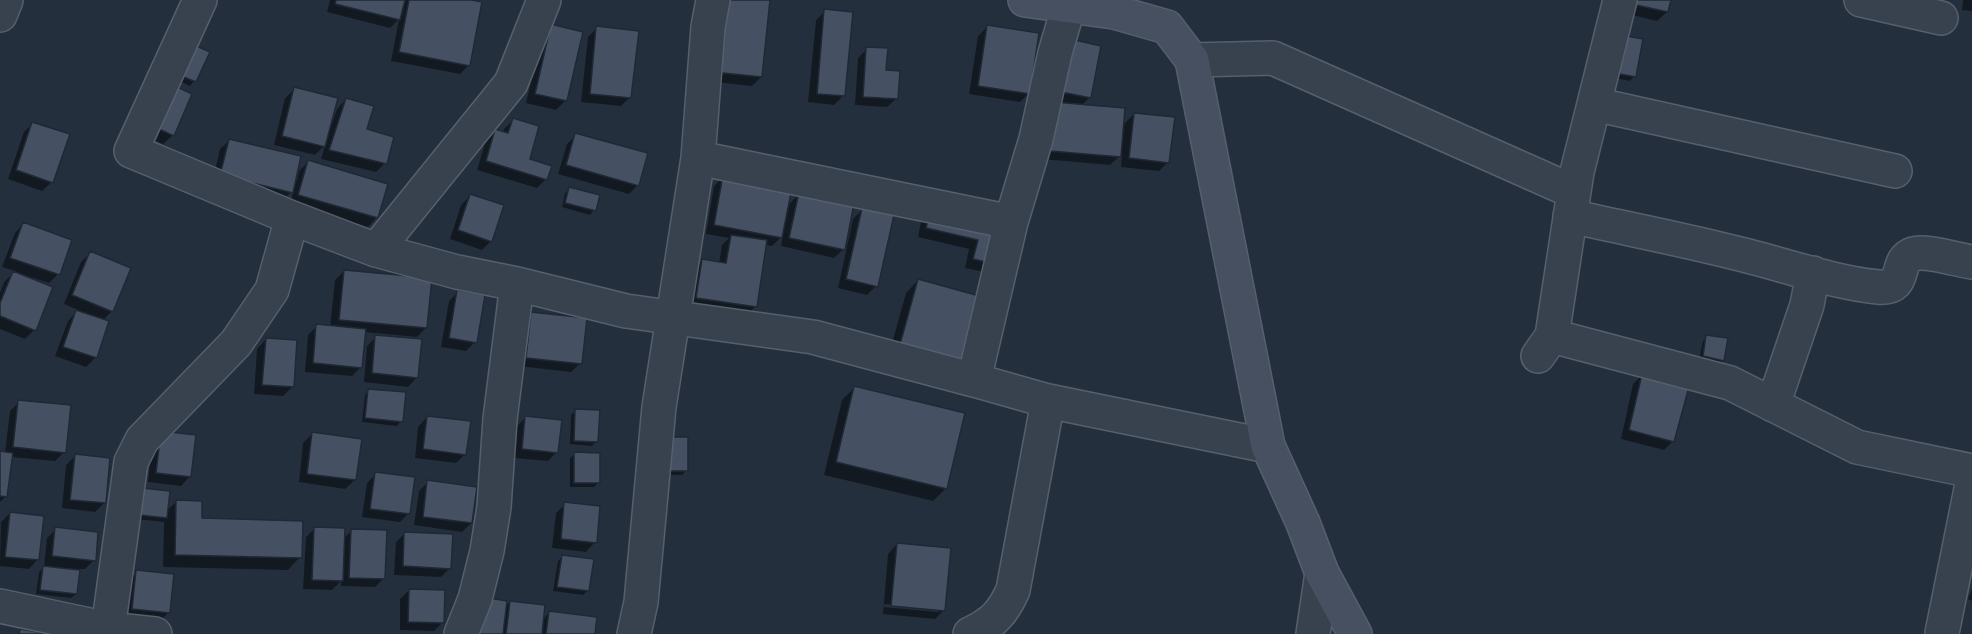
<!DOCTYPE html>
<style>
body{margin:0}
canvas{display:block;background:#242f3e}
</style>
<canvas width="1972" height="634"></canvas>
<script>
const ctx = document.querySelector('canvas').getContext('2d');
ctx.lineJoin = 'round';
function fillPath(path, color) {
  ctx.fillStyle = color;
  ctx.fill(path, 'evenodd');
}
function stroke(path, color, width, dash) {
  ctx.strokeStyle = color;
  ctx.lineWidth = width;
  ctx.lineCap = dash ? 'butt' : 'round';
  ctx.setLineDash(dash || []);
  ctx.stroke(path);
}
fillPath(new Path2D(`
 M330,0H464L469,65L460,74L391,61L399,19L390,28L327,12Z
 M769,0L761,77L752,86L705,81Z
 M1621,0H1669L1667,12L1657,21L1619,12Z
 M1963,0H1972V11L1962,10Z
 M825,11L843,96L834,105L808,102L816,20Z
 M551,26L565,101L556,110L526,103L542,35Z
 M987,27L1029,93L1020,102L969,94L978,36Z
 M597,28L630,97L621,106L581,102L588,37Z
 M1067,40L1090,97L1081,106L1122,126L1134,114L1168,162L1159,171L1121,167L1122,154L1110,165L1041,159Z
 M1641,40L1634,76L1630,81L1605,76Z
 M867,49L885,72L897,98L887,107L855,105L858,58Z
 M208,53L194,81L190,86L170,77Z
 M295,89L332,124L337,109L346,99L385,163L376,172L321,159L325,145L315,155L274,145L285,98Z
 M190,94L173,135L163,144L142,135Z
 M513,120L528,160L546,179L537,188L477,170L486,140L496,131L503,133L504,129Z
 M33,123L52,182L42,191L8,179L24,132Z
 M576,135L638,185L629,194L558,174L567,144Z
 M230,140L294,180L297,181L299,171L308,162L377,217L368,227L290,204L294,189L282,201L212,184L220,149Z
 M723,177L787,206L799,194L847,246L834,258L781,246L783,235L772,246L765,245L755,307L746,316L688,306L693,270L702,261L719,264L722,245L729,238L706,234L714,186Z
 M570,189L594,210L590,215L562,207L565,193Z
 M470,196L491,241L482,250L450,239L461,205Z
 M862,210L876,286L867,295L838,288L853,219Z
 M930,213L1001,229L984,272L965,268L969,249L918,237L921,222Z
 M24,223L58,274L49,283L27,276L34,330L25,339L0,329V293L4,282L15,271L2,267L15,233Z
 M90,253L112,311L102,321L107,322L95,358L86,367L55,356L68,321L78,310L64,304L81,262Z
 M344,271L426,328L417,337L364,332L361,367L352,376L305,372L308,335L317,326L330,327L335,280Z
 M918,280L981,298L887,361L906,293Z
 M458,292L475,342L466,351L441,347L449,301Z
 M531,314L581,363L571,372L518,366L522,323Z
 M376,337L417,377L408,387L364,382L367,346Z
 M1707,337L1722,361L1718,365L1699,360L1703,341Z
 M266,339L292,387L283,396L254,394L257,349Z
 M1642,375L1673,441L1664,450L1621,439L1633,384Z
 M855,387L946,488L933,501L824,475L842,400Z
 M369,390L401,421L397,426L362,422L365,395Z
 M19,402L64,452L55,461L11,457L6,496L0,502V453H5L10,411Z
 M576,410L597,441L592,446L570,444L571,415Z
 M427,417L465,454L456,463L415,458L418,427Z
 M525,418L557,452L548,461L513,458L516,427Z
 M161,432L190,476L181,486L148,482L152,442Z
 M312,434L355,480L345,489L299,482L303,443Z
 M655,443L686,471L682,475H656Z
 M575,454L598,483L594,487H570V458Z
 M75,456L104,503L95,512L62,508L66,465Z
 M376,474L409,513L400,522L362,517L367,483Z
 M428,482L471,523L462,532L414,525L419,491Z
 M133,489L166,511L177,501L200,520L300,557L288,570L163,567L164,522L126,518Z
 M565,504L595,542L586,552L552,548L556,513Z
 M10,513L38,559L29,569L0,566L1,522Z
 M315,528L343,539L352,530L384,578L375,587L341,586V581L332,590L303,589L306,537Z
 M56,529L94,560L85,569H78L76,594L71,598L36,594L39,572L44,567L47,538Z
 M405,533L450,568L441,577L394,575L396,542Z
 M897,544L944,610L935,619L883,614L888,554ZM884,604L938,609V612L883,607Z
 M562,557L588,590L583,595L553,591L558,561Z
 M137,572L168,613L159,622L124,618L128,581Z
 M1972,589V601L1968,599Z
 M409,590L443,622L434,631L400,630V599Z
 M510,602L542,620L549,613L594,634H469Z`), '#0007');
const building = new Path2D(`
 M336,0H405L400,20L335,4Z
 M409,0H472L482,2L470,66L399,52Z
 M721,0H770L762,77L713,72Z
 M1628,0H1671L1668,12L1627,3Z
 M824,9L853,12L845,96L817,94Z
 M551,24L583,32L567,101L535,94Z
 M987,25L1039,33L1030,94L978,86Z
 M596,26L639,31L631,98L590,94Z
 M1616,34L1643,39L1636,77L1609,72Z
 M1066,38L1101,46L1091,98L1056,91Z
 M188,42L210,52L196,82L174,73Z
 M866,47L888,48L886,70L900,71L898,99L863,97Z
 M169,83L192,94L174,136L150,125Z
 M294,87L338,98L325,147L282,136Z
 M346,98L374,106L367,129L394,137L387,164L329,150Z
 M1054,102L1125,108L1121,157L1050,151Z
 M1134,113L1175,117L1169,163L1129,158Z
 M513,118L539,126L530,159L552,166L547,180L486,161L495,129L508,133Z
 M32,122L70,134L53,183L16,170Z
 M575,133L648,153L639,186L566,165Z
 M229,139L301,156L293,193L220,175Z
 M308,160L388,184L378,218L298,195Z
 M723,175L792,188L782,238L714,225Z
 M569,187L600,195L596,211L565,203Z
 M799,192L854,204L845,250L789,238Z
 M470,194L504,205L492,242L458,230Z
 M862,208L894,215L878,287L846,279Z
 M930,211L1003,228L995,264L973,259L978,240L926,228Z
 M23,222L72,240L60,275L10,258Z
 M731,235L767,240L757,307L696,298L702,259L726,263Z
 M90,251L131,268L113,312L72,295Z
 M344,270L432,278L427,328L339,320Z
 M13,271L53,287L36,331L0,316V303Z
 M918,279L983,297L964,366L899,348Z
 M457,290L485,295L477,343L449,338Z
 M76,310L109,321L97,358L63,347Z
 M531,312L587,318L582,364L526,358Z
 M316,324L366,329L362,368L313,363Z
 M375,335L422,339L418,378L372,373Z
 M1706,335L1728,338L1724,361L1703,356Z
 M266,338L297,340L294,387L262,385Z
 M1642,374L1689,387L1674,442L1629,430Z
 M854,386L965,413L947,489L836,462Z
 M368,389L406,392L403,422L365,418Z
 M18,400L71,405L66,453L13,447Z
 M575,409L600,410L598,442L574,441Z
 M427,416L471,421L466,455L423,449Z
 M525,416L562,420L558,453L522,449Z
 M161,431L196,435L191,477L156,473Z
 M312,432L362,439L356,480L307,474Z
 M659,437H688V471H659Z
 M0,451L13,453L7,497L0,496Z
 M574,452L600,453V483H574Z
 M75,454L110,458L106,503L70,500Z
 M375,472L415,477L410,514L370,509Z
 M427,480L477,487L472,523L423,517Z
 M132,487L170,491L167,518L130,514Z
 M176,500L202,501V518L303,521L302,558L175,555Z
 M564,502L600,506L597,543L561,539Z
 M10,512L44,516L39,560L5,557Z
 M55,527L98,532L96,561L52,556Z
 M314,527L345,528L343,581L312,580Z
 M351,529L387,530L385,579L349,578Z
 M404,532L453,534L451,569L403,566Z
 M897,543L951,548L945,611L891,606Z
 M562,555L594,559L589,591L557,587Z
 M43,566L80,570L77,594L40,590Z
 M136,570L174,574L170,613L132,609Z
 M409,589L445,590L444,623L408,622Z
 M477,596L507,601L503,634H474Z
 M510,601L545,605L542,634H506Z
 M549,611L597,617L595,634H546Z
 M20,629L50,634H19Z`);
fillPath(building, '#455162');
stroke(building, '#1f2835', 1.5);
const street = new Path2D(`
 M200,0L131,151L292,218L376,250L511,83L544,0
 M1861,0L1941,18
 M1069,5L1055,53L1036,139L1011,222L974,380L1048,401L1268,446
 M0,15L6,0
 M1192,60L1273,58L1574,192
 M1594,104L1895,171
 M698,158L1011,222
 M1570,216C1628,229 1686,240 1744,255C1788,266 1832,282 1878,287C1909,290 1893,261 1913,254C1926,250 1958,260 1972,262
 M376,250L457,272L517,284
 M1552,336L1730,383L1857,447L1972,471
 M1538,356L1552,336L1577,172L1620,0
 M1773,405L1807,305L1813,273
 M0,606L108,629L155,634
 M108,629L131,462L142,440L236,343L272,290L292,218
 M1942,633L1972,484
 M461,634L475,599L487,551L494,507L500,419L517,284L626,311L813,337L974,380
 M634,634L641,602L659,407L698,158L708,27L713,0
 M970,634C993,623 1003,613 1013,590L1048,401
 M1313,634L1322,573`);
const secondary = new Path2D(`
 M1025,0L1114,12L1167,27L1192,60L1268,446L1303,523L1322,573L1355,634`);
stroke(street, '#565f6c', 36);
stroke(secondary, '#565f6c', 36);
stroke(street, '#38414e', 33);
stroke(secondary, '#465061', 33);
</script>
